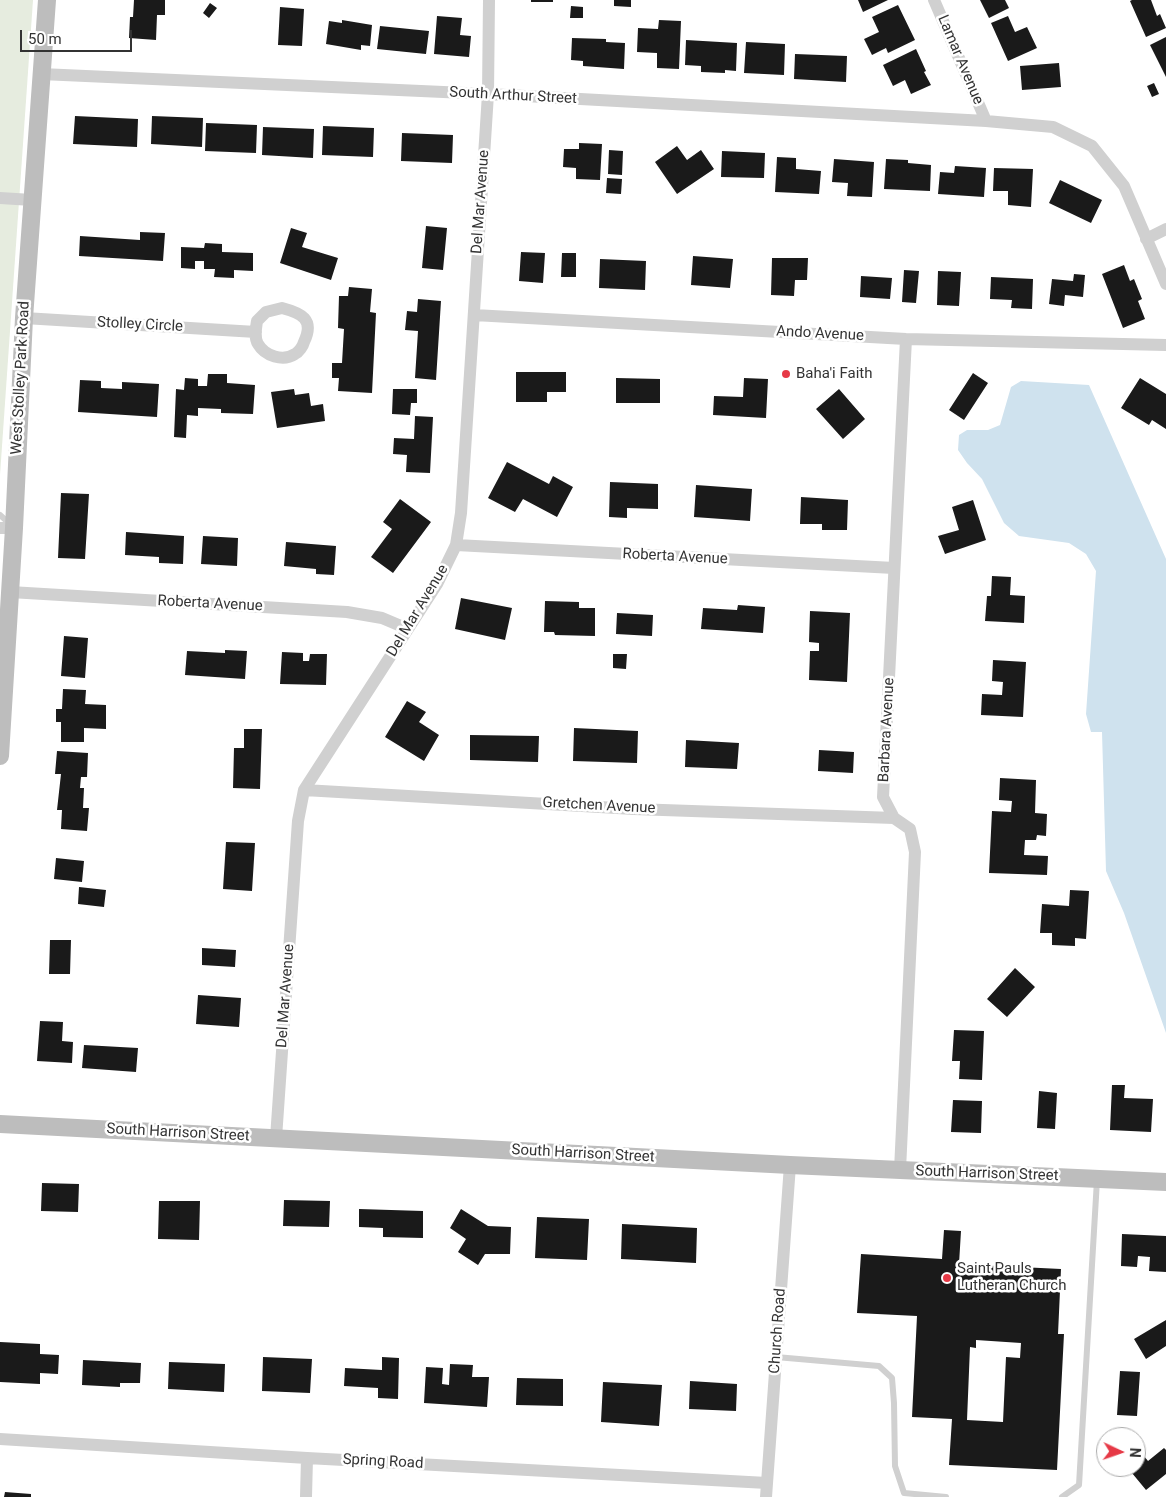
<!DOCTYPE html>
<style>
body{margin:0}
#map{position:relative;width:1166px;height:1497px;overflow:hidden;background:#fff;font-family:Roboto,sans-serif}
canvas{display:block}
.north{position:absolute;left:1096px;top:1427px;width:50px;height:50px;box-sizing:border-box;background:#fff;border:1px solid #adadad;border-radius:50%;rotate:93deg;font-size:14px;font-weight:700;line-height:20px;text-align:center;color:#333}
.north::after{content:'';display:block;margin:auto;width:18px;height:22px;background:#e63946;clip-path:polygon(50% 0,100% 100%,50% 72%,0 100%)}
.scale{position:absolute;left:20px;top:30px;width:112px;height:22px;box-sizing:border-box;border:2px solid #333;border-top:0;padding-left:6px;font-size:15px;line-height:18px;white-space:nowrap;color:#333;-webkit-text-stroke:4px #fff;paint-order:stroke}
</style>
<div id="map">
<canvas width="1166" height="1497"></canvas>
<div class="north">N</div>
<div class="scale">50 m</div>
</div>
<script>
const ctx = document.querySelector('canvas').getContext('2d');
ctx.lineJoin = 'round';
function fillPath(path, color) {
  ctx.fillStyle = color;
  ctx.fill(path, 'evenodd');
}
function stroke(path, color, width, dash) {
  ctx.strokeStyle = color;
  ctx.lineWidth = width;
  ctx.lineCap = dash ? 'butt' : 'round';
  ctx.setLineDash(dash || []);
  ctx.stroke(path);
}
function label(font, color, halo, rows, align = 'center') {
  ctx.font = font + ' Roboto,sans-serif';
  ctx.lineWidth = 5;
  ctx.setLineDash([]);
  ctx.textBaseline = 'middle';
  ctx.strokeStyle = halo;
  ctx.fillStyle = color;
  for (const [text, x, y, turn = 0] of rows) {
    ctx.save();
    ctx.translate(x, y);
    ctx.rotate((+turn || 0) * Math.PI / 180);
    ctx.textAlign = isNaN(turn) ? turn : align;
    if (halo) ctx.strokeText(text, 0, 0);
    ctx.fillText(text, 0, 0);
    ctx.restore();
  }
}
fillPath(new Path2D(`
 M0,0H33L0,475Z`), '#e6ecdf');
fillPath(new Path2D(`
 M1021,381L1089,385L1166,559V1033L1124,913L1106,871L1102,732H1091L1086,714L1096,571L1086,554L1069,543L1019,536L1004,523L982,479L967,463L958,450L959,435L967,430H988L1000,425L1011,387Z`), '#cfe2ee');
fillPath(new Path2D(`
 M134,0H165V15H157L156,40L129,38L130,17H133Z
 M531,0H553V2H531Z
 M614,0H631V7L614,6Z
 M858,0H888L863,12Z
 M980,0H1005L1009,8L989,18Z
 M1132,0H1151L1157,16L1160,14L1166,28L1146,37L1130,1Z
 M210,3L217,8L209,18L203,13Z
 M898,5L915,40L888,53L886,48L872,55L864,39L879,32L872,17Z
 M571,6L583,7V18H570Z
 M280,7L304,9L302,46L278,45Z
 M437,16L462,18L460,35L471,36L469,57L434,54Z
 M1008,16L1015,32L1027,27L1037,48L1008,61L991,23Z
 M342,20L372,25L370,46L361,45V50L326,44L329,21L342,23Z
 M659,20L681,21L679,69L657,68V53L637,52L638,28L658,29Z
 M380,26L429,31L426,54L377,49Z
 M1166,37V77L1150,45Z
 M572,38L606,39V42L625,43L624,69L583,66V61L571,60Z
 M686,40L737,43L736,71L725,70V73L701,72V66L685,65Z
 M746,42L785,44L784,75L744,73Z
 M916,49L926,71L924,72L931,85L911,94L905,80L893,86L883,65Z
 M795,54L847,56L846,82L794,79Z
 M1059,63L1061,87L1022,90L1020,66Z
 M1154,83L1159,94L1152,97L1147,86Z
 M75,116L138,119L137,147L73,144Z
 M152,116L203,118L202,147L151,144Z
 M206,123L257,125L256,153L205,151Z
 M323,126L374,128L373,157L322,155Z
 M263,127L314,129L313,158L262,155Z
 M402,133L453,135L452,163L401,161Z
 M579,143L602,144L600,180L576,179V168L563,167L564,149H579Z
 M677,146L687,160L701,150L714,169L677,194L655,162Z
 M609,150L623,151L622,175L608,174Z
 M722,151L765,153L764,178L721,177Z
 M777,157L796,158V169L821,171L819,194L775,192Z
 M834,159L874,162L872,197L847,196L848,183L832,182Z
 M886,159L908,160V163L931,165L930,191L884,189Z
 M955,166L986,168L984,197L938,194L940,172L954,173Z
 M994,168L1033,169L1031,207L1008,205V191H993Z
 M607,178L622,179L621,194L606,193Z
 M1060,180L1102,200L1091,223L1049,203Z
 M426,226L447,228L443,270L422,268Z
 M291,228L307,233L302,247L338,258L331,280L280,263Z
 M140,232L165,233L163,261L79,256L80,236L140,240Z
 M205,243L222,244V252L253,253V271L234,270V278L214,277L215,269H204V261H195V269L181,268V247L204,248Z
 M521,252L545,253L543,283L519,281Z
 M562,253H576V277H561Z
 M693,256L733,259L730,288L691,285Z
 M772,258H808L807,280H795L794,296L771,295Z
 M600,259L646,261L645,290L599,288Z
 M1124,265L1130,281L1134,279L1142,299L1138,301L1145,319L1123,328L1102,274Z
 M904,270L919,271L916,303L902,302Z
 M938,271L961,272L959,306L937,305Z
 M1074,274L1085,275L1083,297L1065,295L1064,306L1049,304L1052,279L1073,281Z
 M861,276L892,278L890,299L860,297Z
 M991,277L1033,279L1032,309L1011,308L1012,300L990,299Z
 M349,287L372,289L370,312L376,313L372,393L338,391L339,378H332V363H342L344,329L338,328L339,296H348Z
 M418,299L441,301L436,380L415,378L418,331L405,330L407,311L417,312Z
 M516,372H566V392H547V402H516Z
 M973,373L988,383L964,420L949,410Z
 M208,374H227V383L255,385L253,414L221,413V409L198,408V416L187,415L186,438L174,437L176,389L184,390L185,378L198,379V386H207Z
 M616,378L660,379V403H616Z
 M744,378L768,379L766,418L713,415L714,396L743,397Z
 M1140,378L1166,394V429L1152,420L1149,425L1121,408Z
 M80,380L101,381V388L122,389V382L159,384L157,417L78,412Z
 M294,389L295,395L309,393L311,406L323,404L325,421L277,428L271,392Z
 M393,389H417V403H411L410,415L392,414Z
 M839,389L865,419L843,439L816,409Z
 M415,416L433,417L430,473L406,472L407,455L393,454L394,438L414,439Z
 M507,462L549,484L553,476L573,487L557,517L523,499L515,512L488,498Z
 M610,482L658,484V509L627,508V518L609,517Z
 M696,485L752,489L750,521L694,517Z
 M61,493L89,494L85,559L58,558Z
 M801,497L848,500L847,530H822V524H800Z
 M400,499L431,522L393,573L371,557L392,529L383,522Z
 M973,500L986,540L945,554L938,536L959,530L952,507Z
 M126,532L184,536L183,564L159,563V557L125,555Z
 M203,536L238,538L237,566L201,564Z
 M286,542L336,546L334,575L316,574V569L284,566Z
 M992,576L1011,577L1010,595L1025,596L1024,623L985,621L987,596H991Z
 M461,598L512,608L505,640L455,629Z
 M545,601L579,602V608H595V636L555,635L554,632H544Z
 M738,605L765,607L763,633L701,629L703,608L737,610Z
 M810,611L850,613L847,682L809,680L810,651H819V643L809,642Z
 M617,613L653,615L652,636L616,634Z
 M64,636L88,638L85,678L61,676Z
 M225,650L247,651L245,679L185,675L187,651L225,653Z
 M282,652L303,653V661H309L310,654H327L326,685L280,684Z
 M613,654H627L626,669L613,668Z
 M993,660L1026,662L1023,717L981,715L982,694L1002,695L1003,682L992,681Z
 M63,689L86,690L85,704L106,705V729L84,728V742H61V722H56V709H62Z
 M407,701L426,712L419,722L439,735L424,761L385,737Z
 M574,728L638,731L637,763L573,761Z
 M244,729H262L260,789L233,788L234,748H244Z
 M470,735L539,736L538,762L470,760Z
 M686,740L739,743L737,769L685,767Z
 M819,750L854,752L853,773L818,771Z
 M57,751L88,753L87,777H81L80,788H84L83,808H89L87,831L61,829L62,810H57L61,774H55Z
 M1000,778L1036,780L1035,813L1047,814L1046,836L1037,835L1036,840H1025L1024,855L1048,856L1047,875L989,873L992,811L1011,812L1012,801L999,800Z
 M226,842L255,843L252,891L223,889Z
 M56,858L84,861L82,882L54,879Z
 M79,887L106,890L104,907L78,904Z
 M1070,890L1089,891L1086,939L1075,938V946L1052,945V933H1040L1042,904L1069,906Z
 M50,940H71L70,974H49Z
 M202,948L236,950L235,967L202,965Z
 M1015,968L1035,987L1007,1017L987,999Z
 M198,995L241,998L239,1027L196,1024Z
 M40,1021L63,1022L62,1041L73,1042L72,1063L37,1061Z
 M954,1030L984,1031L982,1080L959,1079L960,1061H952Z
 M84,1045L138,1048L136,1072L82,1068Z
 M1112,1085H1125L1124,1098L1153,1099L1151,1132L1110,1130Z
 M1039,1091L1057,1093L1055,1129L1037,1128Z
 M953,1100L982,1101L981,1133L951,1132Z
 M42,1183L79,1184L78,1212L41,1211Z
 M284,1200L330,1201L329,1227L283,1226Z
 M159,1201H200L199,1240L158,1239Z
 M359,1209L423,1211V1238L383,1237V1228L359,1227Z
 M461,1209L488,1226L511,1227L510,1254H485L478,1265L458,1252L466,1239L450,1228Z
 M537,1217L589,1219L587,1260L535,1258Z
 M622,1224L697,1228L696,1263L621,1259Z
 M944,1230L961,1231L959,1264L1061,1269L1058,1334H1064L1057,1470L949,1465L952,1419L912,1417L917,1316L857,1313L861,1254L942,1259ZM976,1340L1021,1343L1020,1358L1006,1357L1003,1422L967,1420L970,1347L976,1348Z
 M1122,1234L1166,1236V1272L1149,1271L1150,1257L1138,1256L1137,1267L1121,1266Z
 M1166,1320V1346L1146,1359L1134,1339Z
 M0,1342L40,1344V1354L59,1355L58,1374L40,1373V1384L0,1382Z
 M263,1357L312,1359L310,1393L262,1391Z
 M382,1357L399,1358L398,1399L378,1398V1388L344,1386L345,1368L382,1370Z
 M83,1360L141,1363L140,1383H120V1387L82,1385Z
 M169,1362L225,1364L224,1392L168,1389Z
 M450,1364L473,1365L472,1377H489L487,1407L424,1403L426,1367L443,1368L442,1384L449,1385Z
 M1120,1371L1140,1372L1137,1416L1117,1415Z
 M517,1378L563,1379V1406L516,1405Z
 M690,1381L737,1384L736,1411L689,1409Z
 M603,1382L662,1385L659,1426L601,1422Z
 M1136,1446L1148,1461L1164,1448L1166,1450V1474L1146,1490L1127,1467H1136Z
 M5,1492L31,1494V1497H4Z`), '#1a1a1a');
stroke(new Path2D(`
 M0,515L11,525
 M776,1357L879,1366L892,1378L894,1403L895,1466L904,1493L946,1497
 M1062,1497L1079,1485L1097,1180`), '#d0d0d0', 6);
stroke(new Path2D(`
 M934,0L986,121
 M41,74L488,94L986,121L1053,127L1092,146L1124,186L1166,284
 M0,198L32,200
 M1146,239L1166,229
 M282,308C301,313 315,319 304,342C303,346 299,352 295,354C283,362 265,356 258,344C254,338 256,328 257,321L266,312Z
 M474,315L906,339L1166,345
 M24,318L256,332
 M0,528H14
 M456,545L894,568
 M10,592L347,612L382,618L408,629
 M304,790L634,809L894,818
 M276,1138L298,821L304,790L437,584L456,545L461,513L488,94L489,0
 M900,1170L915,852L910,829L894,818L883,797L906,339
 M0,1439L307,1458L767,1483
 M306,1497L307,1458
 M766,1497L790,1165`), '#d0d0d0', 12);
stroke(new Path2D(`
 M0,756L14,528L24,318L47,0
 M0,1124L790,1165L1166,1182`), '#bdbdbd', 18);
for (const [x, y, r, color] of [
 [786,374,5,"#e63946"],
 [947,1278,5,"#e63946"]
]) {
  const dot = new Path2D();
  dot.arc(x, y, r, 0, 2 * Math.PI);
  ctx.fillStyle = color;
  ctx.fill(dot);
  stroke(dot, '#fff', 2);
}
label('15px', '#333', '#fff', [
 ["Lamar Avenue",960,60,67],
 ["South Arthur Street",513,96,3],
 ["Del Mar Avenue",481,202,-86],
 ["Stolley Circle",140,325,3],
 ["Ando Avenue",820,334,3],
 ["West Stolley Park Road",21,378,-87],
 ["Roberta Avenue",675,557,3],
 ["Roberta Avenue",210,604,3],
 ["Del Mar Avenue",418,611,-59],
 ["Barbara Avenue",887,730,-87],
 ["Gretchen Avenue",599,806,3],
 ["Del Mar Avenue",286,996,-86],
 ["South Harrison Street",178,1133,3],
 ["South Harrison Street",583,1154,3],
 ["South Harrison Street",987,1174,2],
 ["Church Road",778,1331,-86],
 ["Spring Road",383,1462,3]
]);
label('15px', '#333', '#fff', [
 ["Baha'i Faith",796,374],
 ["Saint Pauls",957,1269],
 ["Lutheran Church",957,1286]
], 'left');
</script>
